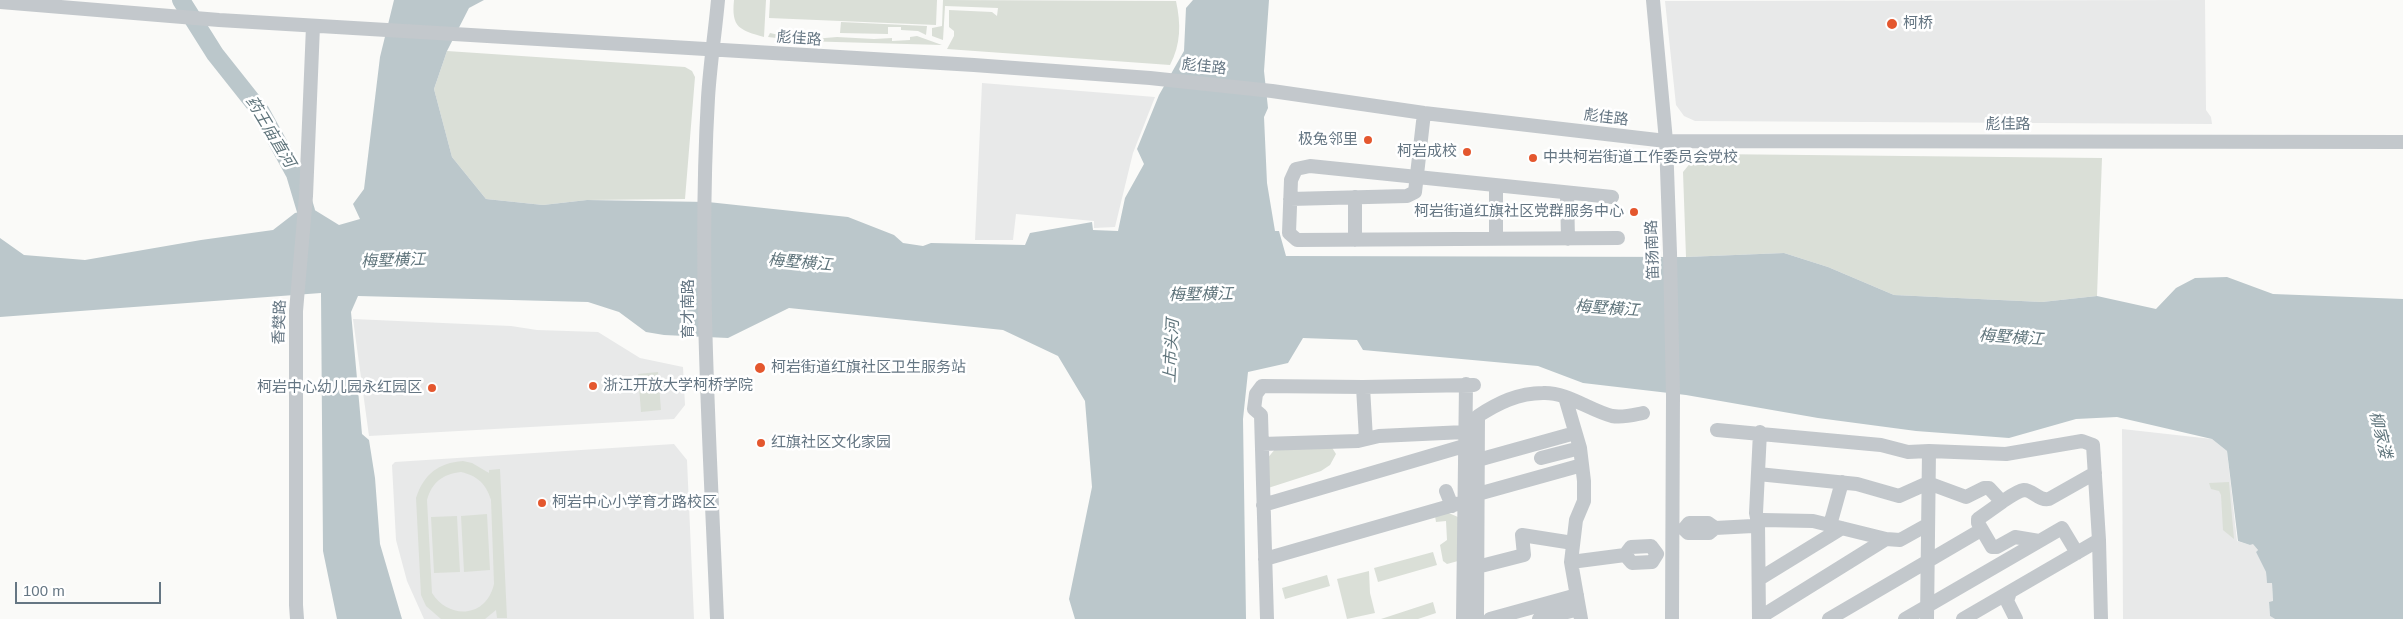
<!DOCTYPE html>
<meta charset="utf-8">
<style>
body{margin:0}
#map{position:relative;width:2403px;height:619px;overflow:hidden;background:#fafaf8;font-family:Arial,sans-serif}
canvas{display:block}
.scale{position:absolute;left:15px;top:582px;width:146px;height:22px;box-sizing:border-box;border:2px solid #657683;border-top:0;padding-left:6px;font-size:15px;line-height:18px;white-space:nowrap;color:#657683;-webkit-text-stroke:4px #fff;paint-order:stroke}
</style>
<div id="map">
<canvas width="2403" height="619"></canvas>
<div class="scale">100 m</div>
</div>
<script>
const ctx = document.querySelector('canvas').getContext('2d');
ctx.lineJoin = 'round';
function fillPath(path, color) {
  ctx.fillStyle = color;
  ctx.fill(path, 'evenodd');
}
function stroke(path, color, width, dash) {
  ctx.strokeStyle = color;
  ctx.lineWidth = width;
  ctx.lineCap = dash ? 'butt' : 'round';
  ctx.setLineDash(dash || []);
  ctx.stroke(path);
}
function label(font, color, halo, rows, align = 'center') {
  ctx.font = font + ' Arial,"Noto Sans SC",sans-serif';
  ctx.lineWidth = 5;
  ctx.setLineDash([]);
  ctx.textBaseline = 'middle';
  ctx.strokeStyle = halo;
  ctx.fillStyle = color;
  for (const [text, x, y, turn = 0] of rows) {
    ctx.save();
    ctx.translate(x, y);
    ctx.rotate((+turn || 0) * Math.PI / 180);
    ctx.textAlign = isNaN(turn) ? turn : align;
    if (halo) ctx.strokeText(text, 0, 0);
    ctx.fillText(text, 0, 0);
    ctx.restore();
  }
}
fillPath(new Path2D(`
 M2205,0L2206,110L2211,117L2212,124L1695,121L1684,116L1676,105L1665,1Z
 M982,83L1155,97L1133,153L1115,227L1094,228V221L1016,214L1013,240H975Z
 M353,319L511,326L537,330L598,332L640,358L683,367L685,405L674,419L369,436Z
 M2122,429L2212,439L2227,451L2237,541L2250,545L2253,543L2258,550L2256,552L2266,572L2267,582L2272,583L2273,602H2269L2270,616L2275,619H2123Z
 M674,444L687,460L694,619H424L407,581L396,540L392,465L395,462Z`), '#e8e9e9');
fillPath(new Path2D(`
 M734,0H766L764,37C740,30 731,28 734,0Z
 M770,0H937L936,25L769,18Z
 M943,0L1176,1C1181,24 1181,44 1170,65L947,49L954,36V31L949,27V10L992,12L997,16L998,8L945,6L943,40L932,36V28L942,26Z
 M841,22L927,26L926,35L918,31L901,30V27H888V34L840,33Z
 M770,33L801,40L837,37L874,39L892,38V41L910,40V37L917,36L942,45L801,41L768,37Z
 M447,51L685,67L692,71L695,77L685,199L587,200L543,205L486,199L452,157L434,89Z
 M1709,154L2102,158L2097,296L2042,302L1894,295L1828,267L1784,253L1686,257L1683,172L1692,161Z
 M658,372L661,410L641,412L638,374Z
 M1331,446L1336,454L1330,465L1321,471L1265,489L1266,460L1276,448Z
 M463,461L472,463L489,473V470L500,469L507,618H497L496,610L485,619H441L426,606L421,595L416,498C424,474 438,463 463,461ZM461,472C478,476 486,484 491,500L494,584C486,619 448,619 432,593L427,500C432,482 443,474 461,472Z
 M2229,482L2234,539L2223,530L2221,495L2219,491L2211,489L2209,483Z
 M1444,511L1458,517V561L1447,564L1443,561L1440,545L1447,540L1446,521L1436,522L1435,516Z
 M487,514L490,570L464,572L461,516Z
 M457,516L460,572L434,573L431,517Z
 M1433,552L1437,565L1378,582L1374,568Z
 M1369,571L1370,593L1375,613L1347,619L1337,579Z
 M1327,575L1330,586L1285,599L1282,588Z
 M1433,602L1436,613L1418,619H1381Z`), '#dadfd7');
fillPath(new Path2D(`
 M394,0H484L469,8L447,51L434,89L452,157L486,199L543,205L587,200L708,202L848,217L894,235L903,243L923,246L931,243L1025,245L1030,233L1092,222L1093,230L1118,231L1125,198L1144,164L1137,149L1159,95L1184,51L1186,8L1193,0H1269L1264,71L1268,108L1264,117L1267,183L1275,231H1279L1286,256L1686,257L1784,253L1828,267L1894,295L2042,302L2097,296L2156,309L2176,288L2195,278L2227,277L2273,294L2403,299V619H2275L2270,616L2269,602L2273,601L2272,583H2267L2266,572L2256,552L2258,550L2253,544L2250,545L2238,541L2227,451L2212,439L2117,417L2076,419L2009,438L1916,431L1818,418L1686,395L1583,383L1538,366L1363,350L1357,340L1303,338L1288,363L1248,372L1243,419L1246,619H1075L1069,599L1092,487L1085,401L1058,356L1003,330L789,308L728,338L664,335L646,332L619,312L588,302L358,296L351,312L362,434L369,440L375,478L380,544L402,619H337L323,551L321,293L0,317V238L24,255L85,260L201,240L273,230L295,213L313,209L339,225L360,219L353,204L364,189L380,57Z`), '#bbc7cb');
stroke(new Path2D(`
 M181,0L215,54L261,112L295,174L306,211`), '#bbc7cb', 18);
stroke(new Path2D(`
 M1653,0L1666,141L1670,253L1673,396L1672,619
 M0,2L219,20L974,65L1150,78L1272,91L1424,113L1666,141L2403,142
 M1567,193L1568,239
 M1612,197L1310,166L1296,169L1291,180L1289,233L1297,240L1618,238
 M1290,199L1407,196L1415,192L1424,113
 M1496,239V186
 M1355,240V197
 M1363,387L1366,439
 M1565,397L1580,448L1584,481V501L1576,520L1571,562L1581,619
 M1717,430L1881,445L1908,452L1929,451L2006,454L2082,441L2093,445L2099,540L2101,619
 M1262,444L1358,441L1379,436L1465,432
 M1541,458L1580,448
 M1478,460L1575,433
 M1758,474L1857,484L1899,496L1928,483L1966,497L1984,488H1989L2002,502C2008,498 2017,491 2024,490C2033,490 2039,501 2049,499L2095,473
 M1446,491L1452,506
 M1478,494L1582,465
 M2002,502L1978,519V523L1992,547H1997L2015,537L2039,541
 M1263,505L1464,446
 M1689,523H1708L1715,528L1709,533H1688L1684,529Z
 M1830,525L1842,482
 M1715,528L1753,526L1763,520L1813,521L1886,539L1900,540L1927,525
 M1651,546L1657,554L1652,562L1632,563L1625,555L1631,547Z
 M1265,559L1464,502
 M1571,562L1625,555
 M1477,567L1524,555L1522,535L1573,543
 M1759,579L1842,528
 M2010,592L2007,601L2016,619
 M1759,618L1886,539
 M297,619L296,605V311L306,196L313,26
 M717,619C710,446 698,271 708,98C710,65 715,33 718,0
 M1267,619L1261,415L1254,409L1256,394L1262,386L1363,387L1474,385
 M1463,619L1466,384
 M1477,619L1478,416C1498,403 1518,393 1543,393C1567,392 1589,410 1612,416C1623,418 1633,415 1643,413
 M1490,619L1577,595
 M1539,619L1579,609
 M1759,619L1758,523L1756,513L1760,432
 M1829,619L1981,530
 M1905,619L2062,528L2077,553
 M1927,619L1929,451
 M1963,619L2099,540`), '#c3c8cc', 14);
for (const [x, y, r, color] of [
 [1892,24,6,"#e4572e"],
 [1368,140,5,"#e4572e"],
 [1467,152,5,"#e4572e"],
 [1533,158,5,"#e4572e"],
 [1634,212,5,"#e4572e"],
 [760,368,6,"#e4572e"],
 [593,386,5,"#e4572e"],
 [432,388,5,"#e4572e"],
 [761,443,5,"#e4572e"],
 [542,503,5,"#e4572e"]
]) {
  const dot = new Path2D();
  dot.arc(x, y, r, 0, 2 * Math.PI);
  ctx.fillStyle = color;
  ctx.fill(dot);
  stroke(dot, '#fff', 2);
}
label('15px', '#657683', '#fff', [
 ["柯桥",1903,24],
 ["极兔邻里",1358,140,"right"],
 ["柯岩成校",1457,152,"right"],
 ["中共柯岩街道工作委员会党校",1543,158],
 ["柯岩街道红旗社区党群服务中心",1624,212,"right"],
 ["柯岩街道红旗社区卫生服务站",771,368],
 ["浙江开放大学柯桥学院",603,386],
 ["柯岩中心幼儿园永红园区",422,388,"right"],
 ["红旗社区文化家园",771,443],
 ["柯岩中心小学育才路校区",552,503]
], 'left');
label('15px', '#657683', '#fff', [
 ["彪佳路",799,39,4],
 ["彪佳路",1204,67,6],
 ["彪佳路",1606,118,7],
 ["彪佳路",2008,125],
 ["笛扬南路",1653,250,-92],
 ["育才南路",689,309,-90],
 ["香樊路",280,322,-88]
]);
label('italic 16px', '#60757c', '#fff', [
 ["药王庙直河",270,132,59],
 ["梅墅横江",393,261,-2],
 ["梅墅横江",800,263,5],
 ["梅墅横江",1201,295,-1],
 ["梅墅横江",1607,309,4],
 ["梅墅横江",2011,338,4],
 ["上市头河",1172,351,-87],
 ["柳家溇",2380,435,76]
]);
</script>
